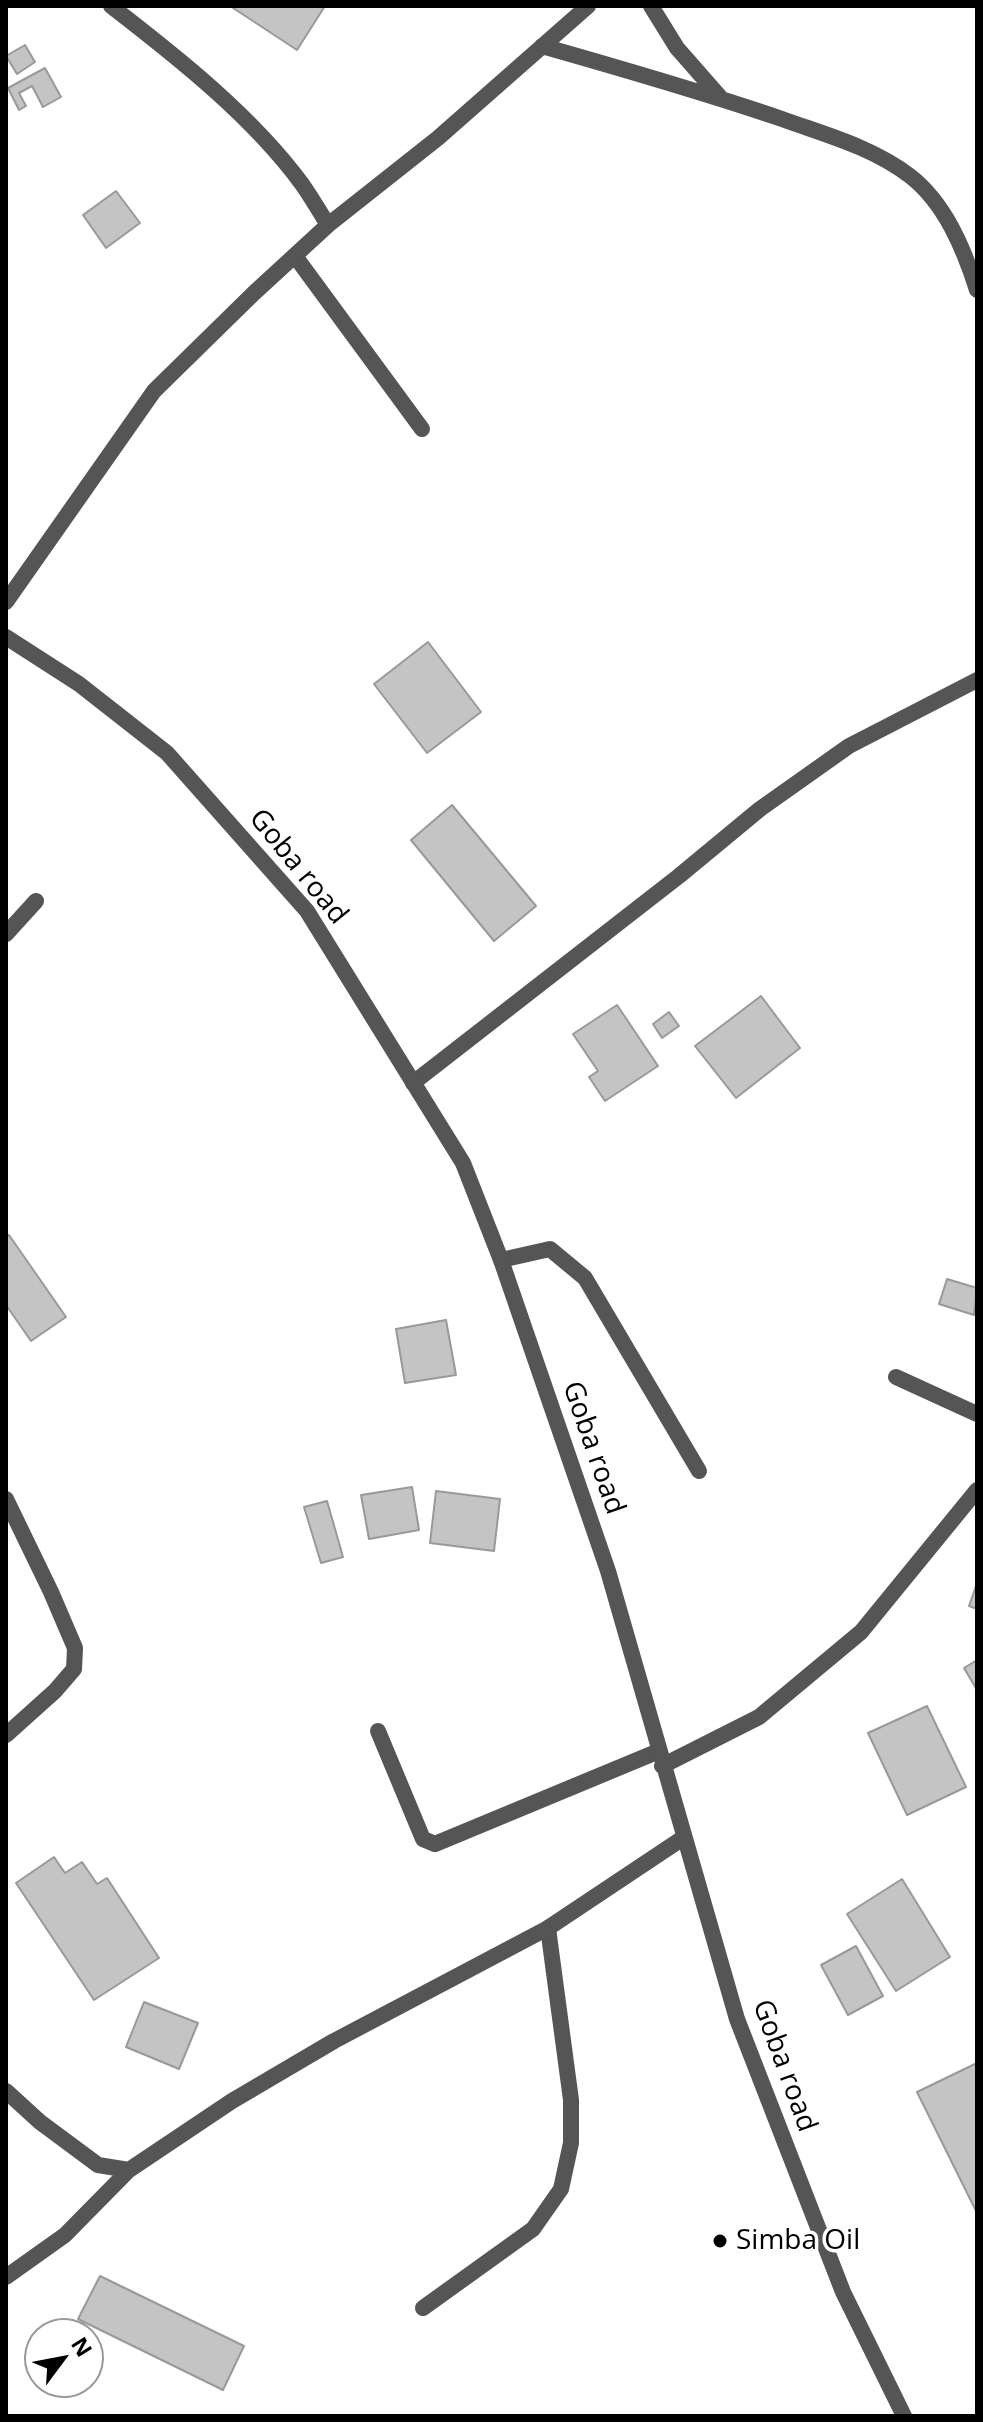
<!DOCTYPE html>
<style>
body{margin:0}
#map{position:relative;width:983px;height:2422px;overflow:hidden;background:#fff;font-family:"Open Sans",sans-serif}
canvas{display:block}
.frame{position:absolute;inset:0;border:8px solid #000;pointer-events:none}
.north{position:absolute;left:24px;top:2318px;width:80px;height:80px;box-sizing:border-box;background:#fff;border:2px solid #999;border-radius:50%;rotate:58deg;font-size:22px;font-weight:700;line-height:32px;text-align:center;color:#000}
.north::after{content:'';display:block;margin:auto;width:28px;height:36px;background:#000;clip-path:polygon(50% 0,100% 100%,50% 72%,0 100%)}
</style>
<div id="map">
<canvas width="983" height="2422"></canvas>
<div class="frame"></div>
<div class="north">N</div>
</div>
<script>
const ctx = document.querySelector('canvas').getContext('2d');
ctx.lineJoin = 'round';
function fillPath(path, color) {
  ctx.fillStyle = color;
  ctx.fill(path, 'evenodd');
}
function stroke(path, color, width, dash) {
  ctx.strokeStyle = color;
  ctx.lineWidth = width;
  ctx.lineCap = dash ? 'butt' : 'round';
  ctx.setLineDash(dash || []);
  ctx.stroke(path);
}
function label(font, color, halo, rows, align = 'center') {
  ctx.font = font + ' "Open Sans",sans-serif';
  ctx.lineWidth = 7;
  ctx.setLineDash([]);
  ctx.textBaseline = 'middle';
  ctx.strokeStyle = halo;
  ctx.fillStyle = color;
  for (const [text, x, y, turn = 0] of rows) {
    ctx.save();
    ctx.translate(x, y);
    ctx.rotate((+turn || 0) * Math.PI / 180);
    ctx.textAlign = isNaN(turn) ? turn : align;
    if (halo) ctx.strokeText(text, 0, 0);
    ctx.fillText(text, 0, 0);
    ctx.restore();
  }
}
const building = new Path2D(`
 M230,6H325L297,50Z
 M25,45L35,62L17,74L6,56Z
 M45,68L61,97L43,107L32,86L19,93L26,106L19,110L8,88Z
 M116,191L140,223L106,248L83,215Z
 M428,642L481,712L427,753L374,684Z
 M452,805L536,906L494,941L411,840Z
 M761,996L800,1048L736,1098L695,1046Z
 M617,1005L658,1066L605,1101L589,1077L598,1071L573,1034Z
 M669,1012L679,1026L662,1038L653,1024Z
 M9,1235L66,1317L31,1341L6,1305V1238Z
 M947,1279L977,1288L974,1315L939,1304Z
 M446,1320L456,1375L405,1383L396,1329Z
 M412,1487L419,1530L369,1539L361,1495Z
 M436,1491L500,1499L494,1551L430,1543Z
 M327,1501L343,1557L321,1563L304,1507Z
 M977,1583V1609L969,1606Z
 M977,1660V1690L964,1668Z
 M927,1706L966,1787L907,1815L868,1733Z
 M54,1857L65,1873L82,1862L97,1884L107,1878L159,1958L94,2000L16,1883Z
 M902,1879L950,1957L896,1991L847,1914Z
 M856,1946L883,1996L848,2015L821,1965Z
 M144,2002L198,2023L179,2069L126,2047Z
 M977,2063V2213L917,2092Z
 M100,2276L244,2346L223,2390L78,2319Z`);
fillPath(building, '#c4c4c4');
stroke(building, '#999', 2);
stroke(new Path2D(`
 M295,256L422,429
 M501,1260L550,1249L585,1278L699,1471
 M378,1731L423,1839L435,1844L659,1751
 M423,2308L533,2229L561,2189L571,2143V2100L548,1928`), '#555', 16);
stroke(new Path2D(`
 M111,6C177,57 252,116 302,184C311,197 320,212 328,225
 M651,6L677,48L720,97
 M542,46C623,69 703,92 782,119C826,135 872,147 910,176C945,203 964,249 977,290
 M6,602L154,391L254,293L328,225L438,138L588,6
 M6,934L36,901
 M413,1083L679,876L760,809L849,746L977,680
 M896,1377L977,1414
 M6,1499L51,1592L75,1648L74,1669L55,1691L6,1735
 M662,1766L759,1717L861,1632L977,1490
 M6,2091L40,2122L98,2165L129,2170L232,2101L334,2041L548,1928L683,1838
 M6,2277L65,2235L129,2170`), '#555', 16);
stroke(new Path2D(`
 M6,637L79,684L167,753L307,911L463,1163L501,1260L608,1571L737,2019L843,2292L904,2416`), '#555', 16);
for (const [x, y, r, color] of [
 [720,2241,8,"#000"]
]) {
  const dot = new Path2D();
  dot.arc(x, y, r, 0, 2 * Math.PI);
  ctx.fillStyle = color;
  ctx.fill(dot);
  stroke(dot, '#fff', 3);
}
label('28px', '#000', '#fff', [
 ["Goba road",298,867,51],
 ["Goba road",593,1448,71],
 ["Goba road",784,2066,70]
]);
label('28px', '#000', '#fff', [
 ["Simba Oil",736,2241]
], 'left');
</script>
